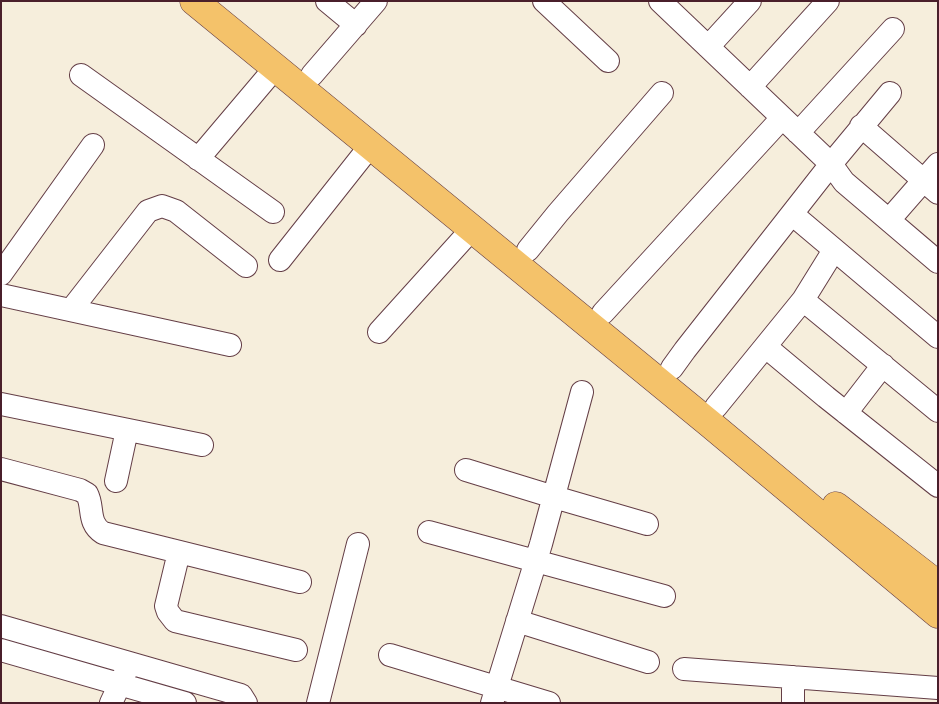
<!DOCTYPE html>
<style>
body{margin:0}
#map{position:relative;width:939px;height:704px;overflow:hidden;background:#f6eedc;font-family:"IM FELL DW Pica",serif}
canvas{display:block}
.frame{position:absolute;inset:0;border:2px solid #4a1f2b;pointer-events:none}
</style>
<div id="map">
<canvas width="939" height="704"></canvas>
<div class="frame"></div>
</div>
<script>
const ctx = document.querySelector('canvas').getContext('2d');
ctx.lineJoin = 'round';
function stroke(path, color, width, dash) {
  ctx.strokeStyle = color;
  ctx.lineWidth = width;
  ctx.lineCap = dash ? 'butt' : 'round';
  ctx.setLineDash(dash || []);
  ctx.stroke(path);
}
const minor = new Path2D(`
 M327,1L356,25
 M544,1L608,61
 M660,1L831,164L685,350L672,368
 M708,47L750,1
 M81,75L273,212
 M312,75L376,1
 M750,87L828,1
 M890,93L831,164L844,182L938,262
 M861,126L938,193
 M798,133L893,29
 M198,159L275,68
 M792,214L938,337
 M889,220L938,164
 M528,250L558,213L662,93
 M280,260L371,145
 M1,274L93,145
 M1,295L230,345
 M803,300L938,411
 M71,310L148,211L162,206L176,211L246,266
 M603,313L782,118
 M379,332L472,229
 M766,347L826,397L938,486
 M1,404L202,445
 M716,407L803,300L834,250
 M846,413L883,365
 M1,469L80,490L87,494C94,507 87,523 103,533L300,582
 M466,470L554,497L647,524
 M116,481L127,430
 M429,532L664,596
 M179,552L166,606L168,612L175,621L296,650
 M517,621L648,662
 M1,626L241,695L246,703
 M1,650L185,703
 M390,655L549,703
 M684,669L938,688
 M111,703L126,671
 M318,703L358,544
 M492,703L541,544L582,392
 M793,703V677`);
const major = new Path2D(`
 M194,1L709,423L938,614
 M836,506L938,585`);
stroke(minor, '#643e46', 24);
stroke(major, '#643e46', 29);
stroke(minor, '#fff', 22);
stroke(major, '#f4c26a', 28);
</script>
